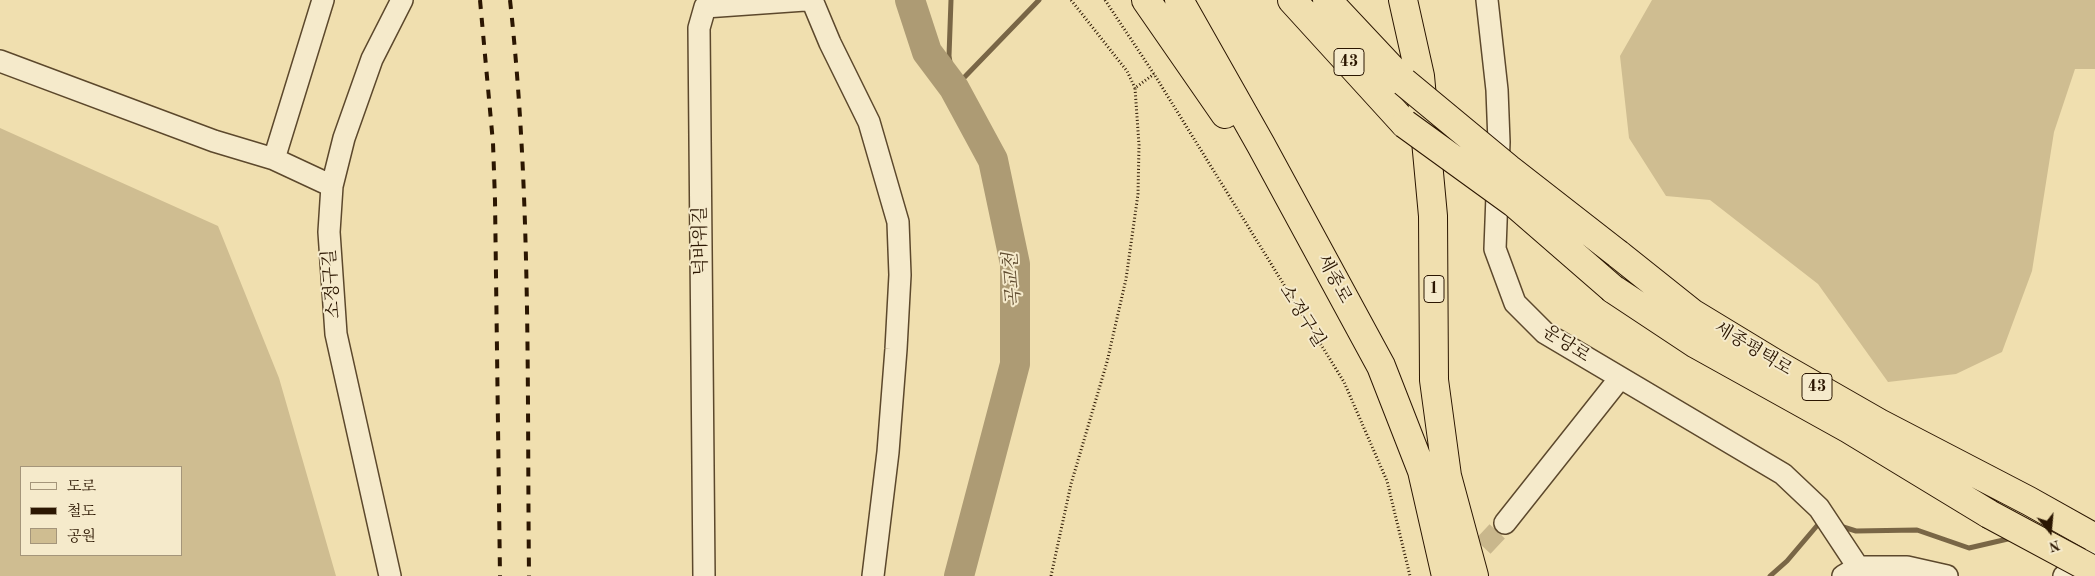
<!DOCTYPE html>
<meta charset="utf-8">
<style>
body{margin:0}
#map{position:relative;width:2095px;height:576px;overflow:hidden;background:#f0dfaf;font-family:"Old Standard TT","Noto Serif KR",serif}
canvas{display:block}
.legend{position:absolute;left:20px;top:466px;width:162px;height:90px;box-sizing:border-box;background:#f5eacb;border:1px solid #a4957a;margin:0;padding:6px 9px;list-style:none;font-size:15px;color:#2b1601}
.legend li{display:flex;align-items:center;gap:10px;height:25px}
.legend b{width:25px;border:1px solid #a4957a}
.north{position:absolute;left:2025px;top:506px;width:50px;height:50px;-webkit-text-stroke:4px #f5eacb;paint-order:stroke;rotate:163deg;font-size:14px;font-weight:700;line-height:20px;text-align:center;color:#2b1601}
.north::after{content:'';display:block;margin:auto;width:18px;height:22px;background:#2b1601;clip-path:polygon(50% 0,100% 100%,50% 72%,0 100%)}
</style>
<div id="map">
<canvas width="2095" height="576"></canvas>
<ul class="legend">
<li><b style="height:6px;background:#f5eacb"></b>도로</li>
<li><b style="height:6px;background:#2b1601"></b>철도</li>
<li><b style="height:14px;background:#cfbd91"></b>공원</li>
</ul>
<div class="north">N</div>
</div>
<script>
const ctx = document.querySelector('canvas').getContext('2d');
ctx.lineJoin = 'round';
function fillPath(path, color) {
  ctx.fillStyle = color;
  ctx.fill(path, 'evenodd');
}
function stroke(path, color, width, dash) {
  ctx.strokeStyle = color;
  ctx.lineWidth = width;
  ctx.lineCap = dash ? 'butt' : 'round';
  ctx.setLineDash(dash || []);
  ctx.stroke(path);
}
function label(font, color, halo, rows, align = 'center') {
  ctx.font = font + ' "Old Standard TT","Noto Serif KR",serif';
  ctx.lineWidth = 4;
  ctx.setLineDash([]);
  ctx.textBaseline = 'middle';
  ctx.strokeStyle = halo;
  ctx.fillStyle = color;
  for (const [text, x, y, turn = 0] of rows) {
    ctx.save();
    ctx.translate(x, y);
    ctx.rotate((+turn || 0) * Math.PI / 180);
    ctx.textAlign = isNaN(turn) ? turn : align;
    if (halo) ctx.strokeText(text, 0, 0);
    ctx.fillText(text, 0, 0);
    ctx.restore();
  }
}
fillPath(new Path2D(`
 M1652,0H2095V69H2075L2054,132L2032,271L2002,352L1956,374L1888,382L1818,284L1710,200L1666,196L1629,138L1620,56Z
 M0,128L218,226L279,378L336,576H0ZM181,467V555H21V467Z`), '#cfbd91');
stroke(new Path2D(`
 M951,0L949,56L954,88
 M954,88L1039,0
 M1840,526L1856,531L1917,530L1969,548L2012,538
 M1770,576L1787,561L1821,521`), '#796646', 5);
stroke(new Path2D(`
 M910,0L927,52L954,88L993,160L1015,264V364L959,576`), '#ad9b74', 30);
stroke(new Path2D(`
 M1461,570L1505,523`), '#c9b78c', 21, [21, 11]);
const minor = new Path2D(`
 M323,0L274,159L332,186
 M812,0L830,43L869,122L898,222L900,275L896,349L888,452L873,576
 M1487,0L1497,90L1499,142L1495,249L1515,303L1545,333L1783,474L1819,508L1864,576
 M0,61L214,141L274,159
 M1505,523L1620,378
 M390,576L336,334L329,232L332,186L344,138L372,59L402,0
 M704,576L699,28L705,7L805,0
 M1843,576L1858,567H1907L1947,576
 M2064,576L2093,557`);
const highway = new Path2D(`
 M1146,0L1225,114
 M1179,0L1261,145L1381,366L1422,471L1446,576
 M1292,0L1405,124
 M1327,0L1404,82
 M1403,0L1420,76L1433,216L1434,380L1447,476L1474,576
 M1618,254L1692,313L1776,364L1879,423L2029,501L2095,538
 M1613,289L1696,344L1849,429L1989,514`);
stroke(minor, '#5c482c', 24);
stroke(highway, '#2b1601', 30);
stroke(new Path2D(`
 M1071,0L1127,71L1135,88
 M1105,0L1154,74L1344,382L1387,481L1410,576
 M1051,576L1071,484L1107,362L1126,279L1138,194L1139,145L1135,88L1154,74`), '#2b1601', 3, [1, 2.5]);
stroke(minor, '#f5eacb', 21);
stroke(highway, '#f0dfaf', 28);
stroke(new Path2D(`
 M480,0L493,143L495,200L500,576
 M510,0C531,191 527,384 529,576`), '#2b1601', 4, [9, 9]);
const highwayBridge = new Path2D(`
 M1404,82L1509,169L1618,254
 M1405,124L1514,203L1613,289
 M1989,514L2095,571`);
stroke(highwayBridge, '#2b1601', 30, []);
stroke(highwayBridge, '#f0dfaf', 28);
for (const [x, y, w] of [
 [1349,62,30],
 [1434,289,20],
 [1817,387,30]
]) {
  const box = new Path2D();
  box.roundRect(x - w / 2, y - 13.5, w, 27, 4);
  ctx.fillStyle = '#f5eacb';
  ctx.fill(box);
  stroke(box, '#2b1601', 1);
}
label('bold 16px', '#2b1601', null, [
 ["43",1349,62],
 ["1",1434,289],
 ["43",1817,387]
]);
label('18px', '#2b1601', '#f5eacb', [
 ["넉바위길",701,241,-91],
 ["세종로",1334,279,62],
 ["소정구길",332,284,-94],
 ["소정구길",1302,316,58],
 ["운당로",1566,344,33],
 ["세종평택로",1753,349,31]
]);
label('italic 19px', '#5f4b2f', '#f5eacb', [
 ["곡교천",1013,280,-94]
]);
</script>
